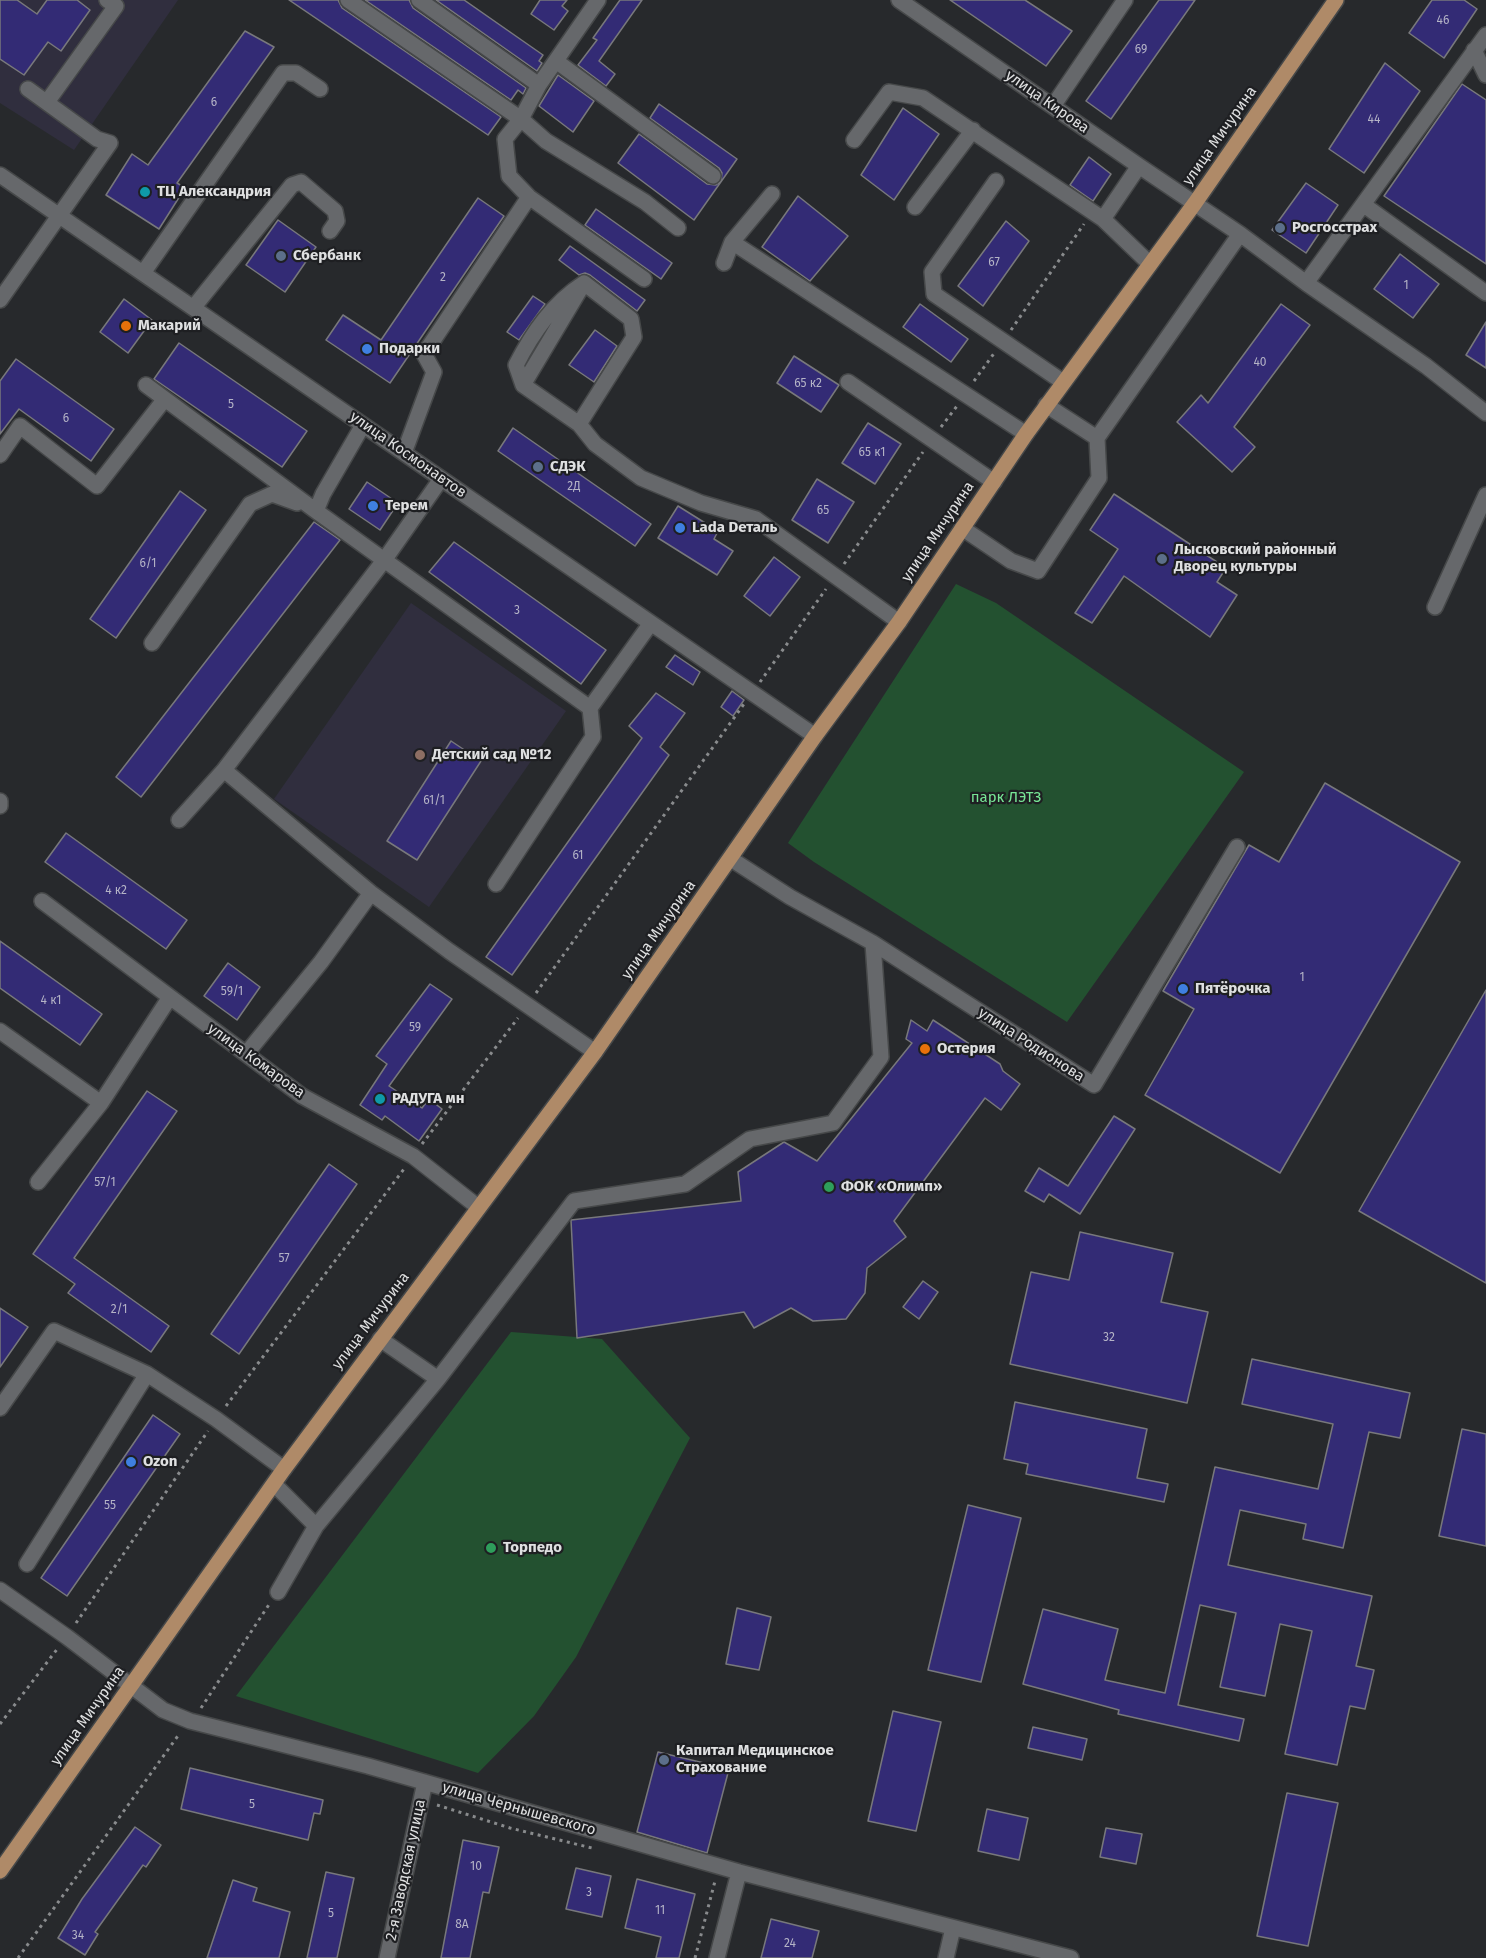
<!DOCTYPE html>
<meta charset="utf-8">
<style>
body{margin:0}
canvas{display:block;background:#27292c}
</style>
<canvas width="1486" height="1958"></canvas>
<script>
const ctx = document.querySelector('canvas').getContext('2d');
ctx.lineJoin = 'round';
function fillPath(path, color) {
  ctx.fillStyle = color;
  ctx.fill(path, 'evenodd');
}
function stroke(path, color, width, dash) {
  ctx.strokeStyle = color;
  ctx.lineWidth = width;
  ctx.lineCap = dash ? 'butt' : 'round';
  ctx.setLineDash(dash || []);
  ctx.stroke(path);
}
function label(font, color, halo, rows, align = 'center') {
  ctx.font = font + ' "Fira Sans",sans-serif';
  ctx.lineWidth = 4.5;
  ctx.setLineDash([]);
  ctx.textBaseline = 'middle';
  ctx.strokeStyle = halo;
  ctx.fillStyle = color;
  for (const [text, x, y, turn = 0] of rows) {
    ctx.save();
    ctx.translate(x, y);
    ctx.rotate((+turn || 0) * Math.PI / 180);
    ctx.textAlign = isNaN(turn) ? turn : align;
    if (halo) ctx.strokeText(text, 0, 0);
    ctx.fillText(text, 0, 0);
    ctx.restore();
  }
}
fillPath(new Path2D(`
 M0,0H178L74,150L0,103Z
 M411,603L566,711L429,907L274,799Z`), '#302e3e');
fillPath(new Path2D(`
 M956,584L996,603L1244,772L1067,1022L814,862L788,843Z
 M511,1332L602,1339L690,1438L576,1657L534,1716L478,1773L236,1696Z`), '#235130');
const building = new Path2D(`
 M0,0H17L37,14L47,0H77L90,10L61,51L48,42L24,75L0,59Z
 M289,0H338L342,8L501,117L488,135Z
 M365,0H409L413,8L526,88L523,94L518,90L511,100Z
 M436,0H464L543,55L539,61L542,63L537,71Z
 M540,0H567L562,6L568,11L554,30L531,14Z
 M620,0H642L599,61L615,74L606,86L578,65L597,40L593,38Z
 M950,0H1025L1072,31L1046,66Z
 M1159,0H1195L1111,119L1086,101Z
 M1432,0H1464L1477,9L1444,58L1409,33Z
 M245,31L274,47L177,183L185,188L159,229L106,195L132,154L148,165Z
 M1385,63L1420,91L1364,173L1329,149Z
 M558,75L594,101L573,132L539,106Z
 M1462,84L1486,100V264L1384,196Z
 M659,104L737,159L694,220L618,163L639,134L707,184L716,185L721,181L722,173L719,168L650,118Z
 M903,108L939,134L894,200L861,175Z
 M1089,157L1111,174L1093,201L1070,185Z
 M1306,183L1338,205L1306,253L1272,230Z
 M798,196L848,236L810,281L762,247Z
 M478,198L504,216L390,383L326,340L343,315L381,340Z
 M596,209L672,263L661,279L585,225Z
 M278,220L316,247L285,292L246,265Z
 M1006,221L1029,241L983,306L958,286Z
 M570,246L645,300L637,311L590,275L585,273L579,275L559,260Z
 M1400,254L1439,284L1413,318L1374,289Z
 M533,296L545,304L519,340L507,332Z
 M124,299L152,320L128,353L100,332Z
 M920,304L968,339L951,362L903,327Z
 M1281,304L1310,325L1234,427L1255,447L1232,472L1177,422L1201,395L1208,403Z
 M1486,322V368L1466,355Z
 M595,330L617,346L594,382L569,365Z
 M179,343L307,431L282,467L154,379Z
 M794,356L839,385L821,412L777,383Z
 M16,359L114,429L91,461L19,409L0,434V381Z
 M868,423L901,444L875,484L842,463Z
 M513,428L651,524L635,546L498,451Z
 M817,479L854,502L828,543L792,520Z
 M367,482L398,503L380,530L349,509Z
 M180,491L206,510L116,638L90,619Z
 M1114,494L1226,568L1217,582L1237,595L1210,637L1124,576L1092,623L1075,613L1118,549L1090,530Z
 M678,506L718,531L714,539L733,551L717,575L658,538Z
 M314,522L340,540L141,797L116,777Z
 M454,542L606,650L581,684L429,572Z
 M774,557L800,577L770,616L744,596Z
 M675,655L700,672L693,685L666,667Z
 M732,691L744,700L733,716L721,707Z
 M656,693L685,713L660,747L669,755L512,975L486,957L642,738L629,726Z
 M451,741L481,761L417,860L387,841Z
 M1325,783L1460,862L1280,1173L1145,1095L1194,1009L1163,991L1249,845L1279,862Z
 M66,833L187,920L166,949L45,862Z
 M0,941L102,1014L80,1045L0,988Z
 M228,963L260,987L237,1020L204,996Z
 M430,984L452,999L389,1086L422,1108L429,1099L442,1109L419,1141L385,1116L382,1120L360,1105L387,1064L376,1056Z
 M1486,990V1283L1359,1211Z
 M911,1020L927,1031L933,1020L1000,1064L1003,1071L1020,1084L1001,1110L985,1098L894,1221L906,1237L867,1268L865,1293L846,1319L813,1321L791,1308L754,1328L744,1312L577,1338L571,1220L741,1201L738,1172L784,1142L817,1161L912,1043L906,1039Z
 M147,1091L177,1111L74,1258L169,1326L151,1352L68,1293L75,1284L33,1254Z
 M1114,1116L1135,1129L1080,1214L1049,1194L1044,1202L1025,1191L1039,1168L1068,1186Z
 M329,1164L357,1184L239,1354L211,1334Z
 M1080,1232L1173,1253L1161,1302L1208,1312L1187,1403L1010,1364L1031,1272L1069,1280Z
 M923,1281L938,1292L919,1319L903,1307Z
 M0,1308L28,1327L0,1367Z
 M1252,1359L1410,1393L1400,1438L1369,1432L1343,1548L1303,1539L1306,1524L1240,1510L1228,1565L1372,1596L1356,1666L1374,1670L1365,1709L1350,1706L1337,1765L1285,1754L1312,1631L1280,1624L1265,1696L1220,1687L1236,1613L1200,1605L1178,1705L1244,1719L1239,1741L1118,1714L1119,1710L1023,1684L1043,1609L1118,1629L1105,1680L1165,1693L1215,1467L1318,1489L1333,1424L1242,1404Z
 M1015,1402L1147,1429L1137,1478L1168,1484L1164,1502L1026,1474L1028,1464L1004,1459Z
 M153,1415L180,1434L67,1596L41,1578Z
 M1462,1429L1486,1434V1546L1439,1536Z
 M968,1505L1021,1518L981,1682L928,1670Z
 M737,1608L771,1617L759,1670L726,1664Z
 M893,1711L941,1722L916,1831L868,1821Z
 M1033,1727L1087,1739L1082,1760L1028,1748Z
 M658,1752L729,1769L707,1853L637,1832Z
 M190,1768L323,1800L320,1814L314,1813L308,1840L181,1809Z
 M1287,1793L1338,1803L1308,1946L1257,1936Z
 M987,1809L1028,1818L1019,1860L978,1851Z
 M135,1827L161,1845L146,1867L143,1865L95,1932L98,1934L85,1955L58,1938L82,1899Z
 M1106,1828L1142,1834L1136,1864L1100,1857Z
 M463,1840L499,1847L489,1893L483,1892L470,1958H441Z
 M576,1868L611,1876L602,1917L566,1909Z
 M326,1872L354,1878L337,1958H307Z
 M637,1879L695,1894L679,1958H656L661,1937L625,1928Z
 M233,1880L257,1888L253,1901L290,1912L279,1958H207Z
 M771,1919L819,1931L812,1958H761Z`);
fillPath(building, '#332b75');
stroke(building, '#78787c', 1.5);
const minor = new Path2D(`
 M348,0L521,119L546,141L645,202L678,228
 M419,0L539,85
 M598,0L539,85L521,119L505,139L509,176L529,197L644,279
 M899,0L1139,166L1240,234L1306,283L1486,35
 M1474,50L1486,75
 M556,61L713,176
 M47,102L116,6L107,0
 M1053,106L1125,0
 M854,140L889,92L923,98L1103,219L1150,264
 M0,175L815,736
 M996,181L932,272L934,294L1063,382
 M1364,205L1486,293
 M915,207L973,130
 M1103,219L1139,166
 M732,242L1026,434
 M724,263L732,242L772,194
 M143,273L283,73H296L320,89
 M1306,283L1426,366L1486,413
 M0,300L110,143L97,139L28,89
 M193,308L292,185L301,182L335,211L337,221L330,231
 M848,382L994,482
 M146,385L316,511L590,708
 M523,385L581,288
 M579,424L523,385L516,365C533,332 553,303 584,283L631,319L634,337L579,424L595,444L641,478L701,503L756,519L899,622
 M1097,438L1240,234
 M404,453L434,372L424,354L529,197
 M0,455L20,426L97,486L164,400
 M316,511L323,494L363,425
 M962,528L1011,561L1038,571L1099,478L1097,438L1046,405
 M1435,607L1486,495
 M152,643L250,504L272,494L297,503
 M224,770L371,893L449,951L595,1052
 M0,801V806
 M179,820L224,770L385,559L441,479
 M731,859L790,897L873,943L1094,1085L1237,847
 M496,884L593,737L590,708L651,623
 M42,901L302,1096L413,1156L478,1207
 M0,1031L101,1103
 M246,1054L321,962L371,893
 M38,1182L101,1103L170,997
 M380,1339L438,1379
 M0,1408L54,1331L147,1374L216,1419L284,1469
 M274,1484L316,1526
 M27,1564L147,1374
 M0,1590L67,1637L163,1710L190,1721L368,1766L739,1872L1071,1958
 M278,1592L316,1526L438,1379L574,1201L685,1184L750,1139L833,1123L881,1057L873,943
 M387,1958L425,1782
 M717,1958L739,1872
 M946,1958L953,1928`);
const major = new Path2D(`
 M0,1871L284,1469L595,1052L815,736L899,622L1026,434L1195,203L1336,0`);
stroke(minor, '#464849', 18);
stroke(major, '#464849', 18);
stroke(new Path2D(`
 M1011,330L1084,224
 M974,381L995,352
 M941,427L957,406
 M844,564L923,452
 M760,682L826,589
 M536,993L744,704
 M422,1144L518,1018
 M226,1406L404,1169
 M76,1623L208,1431
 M201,1708L270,1603
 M0,1724L58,1648
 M437,1805L510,1828L592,1848
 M18,1958L180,1733
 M695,1958L715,1881`), '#898b8d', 3, [3, 4.5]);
stroke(minor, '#66686b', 15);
stroke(major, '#af8a68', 15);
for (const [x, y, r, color] of [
 [145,192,6,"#0f9aa8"],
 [1280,228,6,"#5c6f8a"],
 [281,256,6,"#5c6f8a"],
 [126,326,6,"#e8710a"],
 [367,349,6,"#3f7fe0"],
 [538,467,6,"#5c6f8a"],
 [373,506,6,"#3f7fe0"],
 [680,528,6,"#3f7fe0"],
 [1162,559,6,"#5c6f8a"],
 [420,755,6,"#8d6e63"],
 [1183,989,6,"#3f7fe0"],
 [925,1049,6,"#e8710a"],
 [380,1099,6,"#0f9aa8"],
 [829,1187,6,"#2e9e5b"],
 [131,1462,6,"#3f7fe0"],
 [491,1548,6,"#2e9e5b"],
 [664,1760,6,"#5c6f8a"]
]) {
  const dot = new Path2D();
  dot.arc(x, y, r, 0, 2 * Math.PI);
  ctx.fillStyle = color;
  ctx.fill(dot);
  stroke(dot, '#1e1f22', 2);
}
label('12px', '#b4b3c6', null, [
 ["46",1443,21],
 ["69",1141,50],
 ["6",214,103],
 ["44",1374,120],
 ["67",994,263],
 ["2",443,278],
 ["1",1406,286],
 ["40",1260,363],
 ["65 к2",808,384],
 ["5",231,405],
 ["6",66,419],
 ["65 к1",872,453],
 ["2Д",574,487],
 ["65",823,511],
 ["6/1",148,564],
 ["3",517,611],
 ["61/1",434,801],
 ["61",578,856],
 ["4 к2",116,891],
 ["1",1302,978],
 ["59/1",232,992],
 ["4 к1",51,1001],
 ["59",415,1028],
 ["57/1",105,1183],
 ["57",284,1259],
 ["2/1",119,1310],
 ["32",1109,1338],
 ["55",110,1506],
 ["5",252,1805],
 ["10",476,1867],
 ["3",589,1893],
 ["11",660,1911],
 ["5",331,1914],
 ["8А",462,1925],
 ["34",78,1936],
 ["24",790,1944]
]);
label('15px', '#dfe0e1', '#1e1f22', [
 ["улица Кирова",1047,102,35],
 ["улица Мичурина",1220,136,-55],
 ["улица Космонавтов",408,455,35],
 ["улица Мичурина",938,532,-56],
 ["улица Мичурина",659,930,-55],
 ["улица Родионова",1031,1045,33],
 ["улица Комарова",256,1061,36],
 ["улица Мичурина",371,1321,-53],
 ["улица Мичурина",88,1716,-55],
 ["улица Чернышевского",519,1809,16],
 ["2-я Заводская улица",406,1870,-78]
]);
label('bold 15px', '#dfe0e1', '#1e1f22', [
 ["ТЦ Александрия",157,192],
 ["Росгосстрах",1292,228],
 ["Сбербанк",293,256],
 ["Макарий",138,326],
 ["Подарки",379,349],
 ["СДЭК",550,467],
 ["Терем",385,506],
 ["Lada Dеталь",692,528],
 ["Лысковский районный",1174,550],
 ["Дворец культуры",1174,567],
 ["Детский сад №12",432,755],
 ["Пятёрочка",1195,989],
 ["Остерия",937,1049],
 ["РАДУГА мн",392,1099],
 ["ФОК «Олимп»",841,1187],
 ["Ozon",143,1462],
 ["Торпедо",503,1548],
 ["Капитал Медицинское",676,1751],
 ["Страхование",676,1768]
], 'left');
label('15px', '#77e595', '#1e1f22', [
 ["парк ЛЭТЗ",1006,798]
]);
</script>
